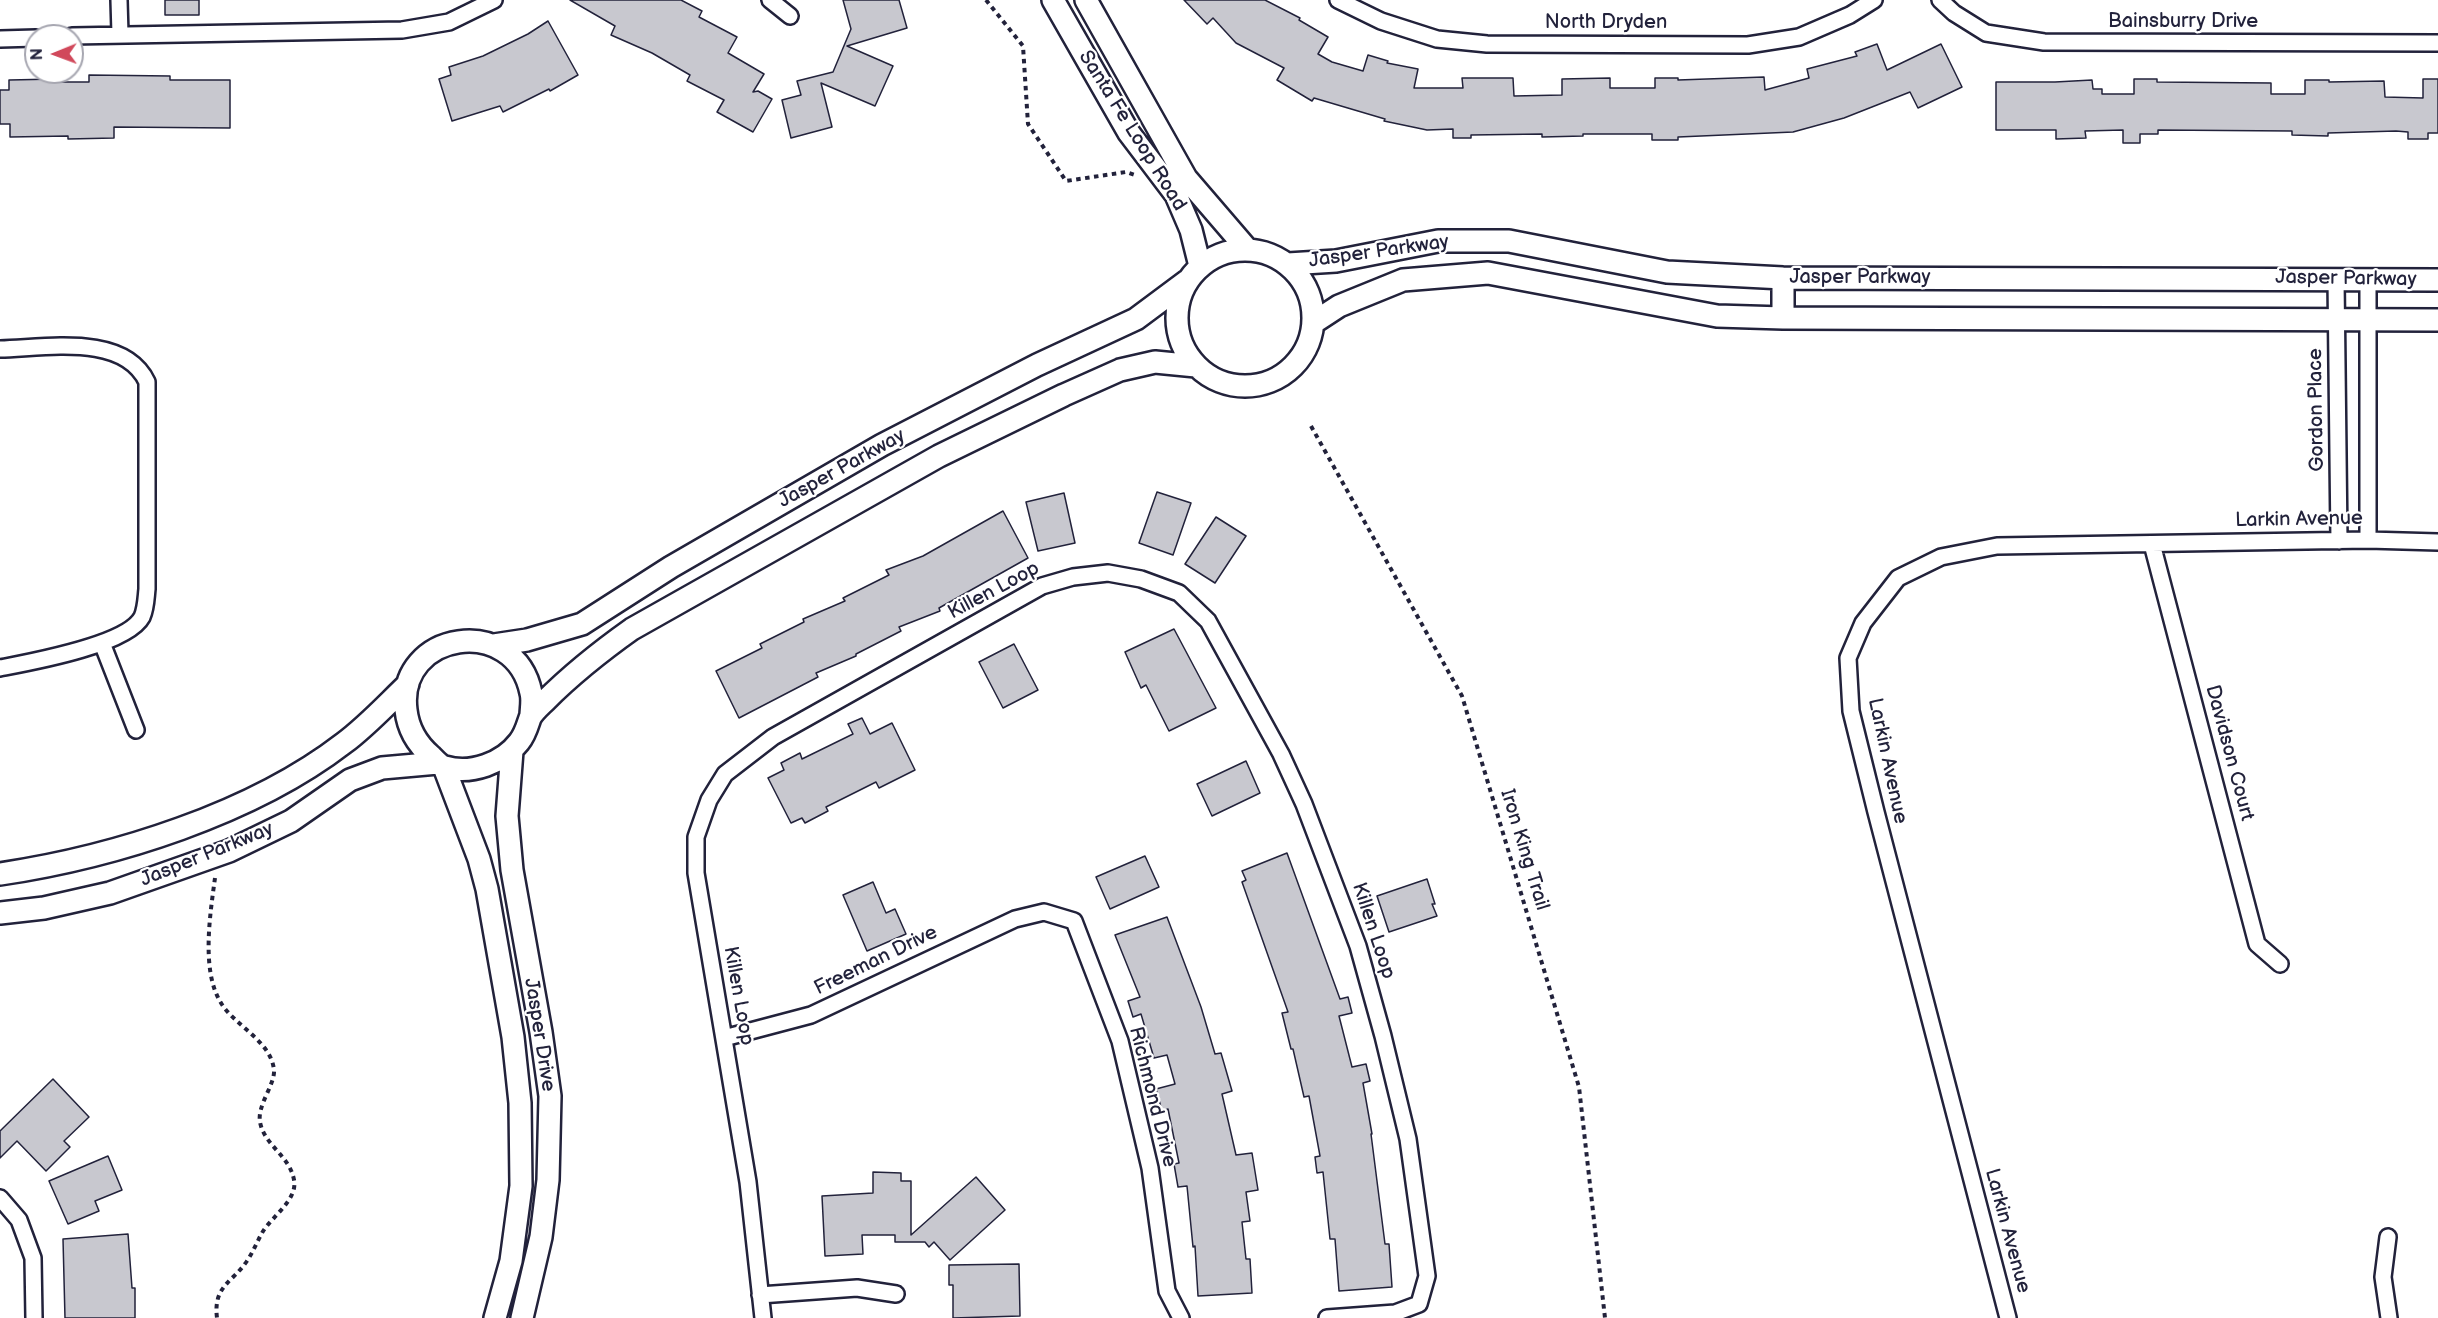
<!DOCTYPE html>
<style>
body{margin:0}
#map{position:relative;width:2438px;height:1318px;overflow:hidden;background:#fff;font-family:"Balsamiq Sans",sans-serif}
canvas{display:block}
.north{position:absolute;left:24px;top:24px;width:60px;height:60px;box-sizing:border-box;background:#fff;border:2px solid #a7a7b1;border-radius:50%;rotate:269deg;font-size:16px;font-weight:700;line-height:24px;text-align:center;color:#22223b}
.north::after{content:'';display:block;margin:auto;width:21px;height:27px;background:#d1495b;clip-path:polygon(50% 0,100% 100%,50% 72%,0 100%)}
</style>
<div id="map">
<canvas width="2438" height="1318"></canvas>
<div class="north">N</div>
</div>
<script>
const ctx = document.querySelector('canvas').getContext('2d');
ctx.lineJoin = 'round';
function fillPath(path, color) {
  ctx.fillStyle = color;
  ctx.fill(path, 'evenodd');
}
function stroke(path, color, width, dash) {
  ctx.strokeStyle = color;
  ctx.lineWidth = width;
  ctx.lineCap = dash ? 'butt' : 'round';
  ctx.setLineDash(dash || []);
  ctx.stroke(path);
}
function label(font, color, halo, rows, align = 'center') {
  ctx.font = font + ' "Balsamiq Sans",sans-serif';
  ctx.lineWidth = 4.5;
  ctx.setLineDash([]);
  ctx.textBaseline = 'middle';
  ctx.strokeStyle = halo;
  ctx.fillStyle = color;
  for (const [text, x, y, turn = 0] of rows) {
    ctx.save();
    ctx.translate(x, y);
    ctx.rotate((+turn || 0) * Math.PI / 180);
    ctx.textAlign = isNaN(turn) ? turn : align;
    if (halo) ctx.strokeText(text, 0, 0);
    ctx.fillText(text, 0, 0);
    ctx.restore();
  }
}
const building = new Path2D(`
 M165,0H199V15H165Z
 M570,0H681L702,11L699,17L737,37L728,53L764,74L753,92L758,91L772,99L753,132L717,112L724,100L687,81L690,75L652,53L611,35L615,26Z
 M843,0H899L907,28L847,46L893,66L875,106L821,83L832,127L791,138L782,100L801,95L797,81L833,72L851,29Z
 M1184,0H1265L1300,18L1299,20L1328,37L1318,54L1332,62L1363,71L1368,55L1388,61L1387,63L1418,69L1414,88H1463L1462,78H1513L1514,96L1562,95V79L1610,78V88H1655V78H1678V80L1764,77L1765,90L1809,78L1807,69L1857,56L1855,52L1877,44L1887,70L1941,44L1962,87L1918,108L1910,92L1844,118L1793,132L1678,137V140H1652V134H1583V136L1542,137V134L1471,135V138H1453V129L1427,130L1384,121L1385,119L1314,98L1312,101L1277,80L1284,68L1236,43L1213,18L1207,24Z
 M548,21L578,75L550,91L549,89L503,112L500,106L452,121L439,79L451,75L449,67L483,56L528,34Z
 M89,75L170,76V80H230V128L114,127V138L68,139V136L10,137V124H0V90H9V80L56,79V82H89Z
 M2134,79H2157V82L2271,83V94H2305V80H2329V82L2384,81L2385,97L2423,98V79H2438V133H2428V139H2408V132L2396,131L2328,133V136L2292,135V131L2158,130V134H2140V143H2123V130L2085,131L2086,138L2056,139V130H1996V82H2055L2092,80L2093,89H2102V94H2134Z
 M1157,492L1191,503L1173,555L1139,543Z
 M1064,493L1075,543L1038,551L1026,502Z
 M1003,511L1028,558L939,608L940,611L899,627L901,631L856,654V656L816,673L818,677L739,718L716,671L762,648L760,644L804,622L803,619L845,601L843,598L889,575L886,570L923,556Z
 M1216,517L1246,536L1215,583L1185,564Z
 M1174,629L1216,708L1169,731L1146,685L1141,688L1125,652Z
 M1014,644L1038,690L1003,708L979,662Z
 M862,718L870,734L892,723L915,770L879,788L876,782L826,807L828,811L805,823L802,818L791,823L768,778L784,770L781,763L800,753L802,759L853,734L848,724Z
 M1246,761L1260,793L1212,816L1197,784Z
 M1287,853L1340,999L1348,997L1352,1013L1339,1016L1352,1067L1366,1064L1370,1081L1363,1083L1372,1134H1371L1385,1244H1389L1392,1287L1339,1291L1335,1239H1330L1323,1172L1317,1173L1315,1157L1320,1156L1309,1096L1304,1097L1293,1049H1291L1282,1013L1288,1012L1242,882L1246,880L1242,871Z
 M1145,856L1159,887L1110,909L1096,877Z
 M1427,879L1435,904H1432L1437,916L1389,932L1377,896Z
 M873,882L886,913L895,909L906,934L867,951L843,895Z
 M1167,917L1201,1007L1215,1054L1221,1053L1232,1091L1222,1094L1236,1155L1252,1153L1258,1190L1246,1192L1250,1221L1242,1222L1246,1259H1250L1252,1293L1198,1296L1195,1246L1193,1247L1187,1186L1178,1187L1174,1164L1179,1163L1168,1109L1162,1111L1156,1089L1175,1084L1167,1055L1154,1058L1141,1014L1133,1017L1128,1001L1140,997L1115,935Z
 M53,1079L89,1117L64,1141L70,1147L46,1171L17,1141L0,1158V1131Z
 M108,1156L122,1190L95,1201L99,1211L68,1224L49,1181Z
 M873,1172L901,1173V1181H911V1235L976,1177L1005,1210L950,1260L934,1242L929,1247L925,1242H895V1235H862L863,1254L825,1256L822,1196L873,1193Z
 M128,1234L132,1288H135V1318H65L63,1239Z
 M1019,1264L1020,1316L953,1318V1285H949V1265Z`);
fillPath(building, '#c8c8cf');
stroke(building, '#22223b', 1.5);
const street = new Path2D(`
 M119,0L120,34
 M770,0L790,16
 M1338,0L1381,21L1437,39L1487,44L1748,45L1799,37L1850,15L1874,0
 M1940,0L1954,13L1986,33L2044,42L2438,43
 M72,36L402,30L449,22L494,0
 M0,39L36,38
 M2336,279L2339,541
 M2368,280V540
 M0,349C46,348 124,333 147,382V589C146,598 146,608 142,617C127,645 31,662 0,668
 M2152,544L2257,944L2280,964
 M102,643L136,730
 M724,1038L811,1015L1015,919L1044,912L1074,921L1120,1041L1150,1168L1167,1291L1181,1318
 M0,1198L19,1220L33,1258L34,1318
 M2388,1237L2383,1277L2389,1318
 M760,1295L857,1288L896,1294
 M763,1318L748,1182L696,873V837L709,800L725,774L773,737L1042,586L1073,577L1108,573L1141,579L1179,593L1208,621L1281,754L1304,804L1358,946L1383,1036L1408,1139L1427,1276L1419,1304L1395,1313L1327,1318
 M2008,1318L1876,812L1851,711L1848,658L1863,623L1898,578L1941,557L1997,546L2368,540L2438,542`);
const secondary = new Path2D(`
 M1053,0L1129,133L1176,195L1191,230L1200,266
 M1086,0L1186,178L1247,249
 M1177 318a68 68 0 1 1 136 0a68 68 0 1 1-136 0Z
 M1288,264L1336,261L1438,241H1509L1667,272L1783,278L2438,280
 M1783,318V278
 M1313,323L1339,306L1403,280L1488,273L1717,316L1783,318L2438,320
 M494,645L527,640L582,624L671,567L882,445L1037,365L1136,319L1187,281
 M531,716C531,709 533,700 531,693C515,613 396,631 406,710C408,728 417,744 431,756C435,760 440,766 445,767C471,775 503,763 519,742C525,735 527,727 530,718C533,712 540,706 545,701C572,674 601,651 632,629L939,456L1064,395L1120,370L1155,362L1196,366
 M512,751L507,816L512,870L541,1032L550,1096L548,1180L541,1237L522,1318
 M444,767L479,859L487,889L513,1037L520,1103L521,1186L511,1261L495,1318
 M0,874C114,857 252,814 344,743C367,726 387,704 408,684
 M0,913L44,908L110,893L229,851L291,821L350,780L382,768L438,763`);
stroke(street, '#22223b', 20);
stroke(secondary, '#22223b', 26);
stroke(new Path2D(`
 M986,0L1023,46L1028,124L1066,181L1126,172L1135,175
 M1311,426L1462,696L1579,1087L1605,1318
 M215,878C210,915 201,971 221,1003C235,1026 271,1041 274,1070C275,1085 257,1105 260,1122C264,1145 290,1156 294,1180C298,1200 271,1217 262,1233C257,1242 253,1252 247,1261C232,1283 213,1286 217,1318`), '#22223b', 4, [4.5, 4.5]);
stroke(street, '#fff', 15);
stroke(secondary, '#fff', 21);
label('20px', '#22223b', '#fff', [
 ["Bainsburry Drive",2183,22],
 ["North Dryden",1606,23],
 ["Santa Fe Loop Road",1132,131,58],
 ["Jasper Parkway",1379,252,-8],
 ["Jasper Parkway",1860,278],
 ["Jasper Parkway",2346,279,1],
 ["Gordon Place",2317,410,-91],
 ["Jasper Parkway",842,469,-29],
 ["Larkin Avenue",2299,520,-1],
 ["Killen Loop",994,591,-28],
 ["Davidson Court",2229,753,75],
 ["Larkin Avenue",1887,761,78],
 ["Iron King Trail",1524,850,73],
 ["Jasper Parkway",207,855,-22],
 ["Killen Loop",1373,931,72],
 ["Freeman Drive",876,961,-26],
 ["Killen Loop",738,996,80],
 ["Jasper Drive",539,1035,81],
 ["Richmond Drive",1152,1097,76],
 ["Larkin Avenue",2007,1231,75]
]);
</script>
